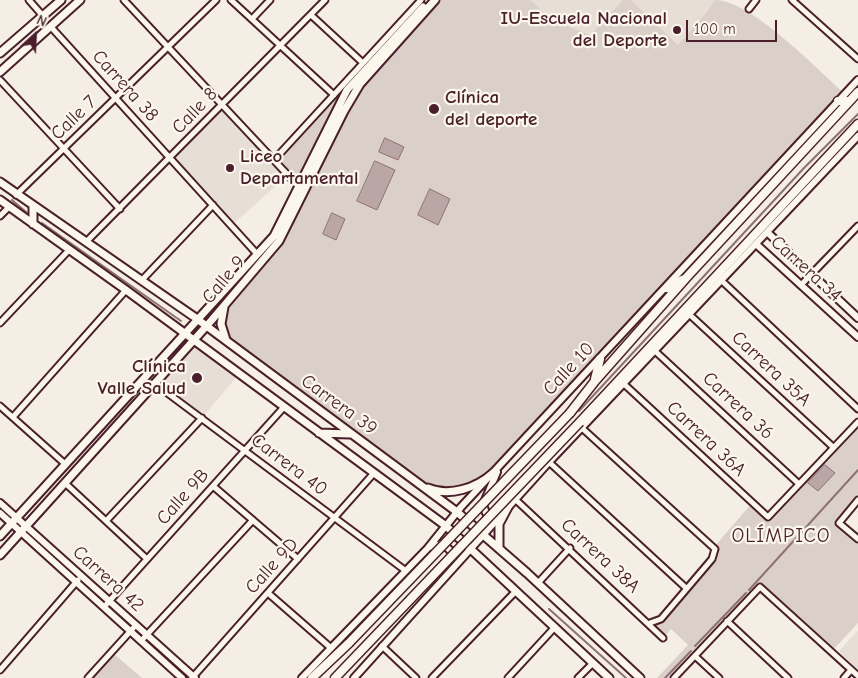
<!DOCTYPE html>
<meta charset="utf-8">
<style>
body{margin:0}
#map{position:relative;width:858px;height:678px;overflow:hidden;background:#f4eee4;font-family:"Comic Neue",sans-serif}
canvas{display:block}
.north{position:absolute;left:10px;top:10px;width:50px;height:50px;-webkit-text-stroke:4px #fbf7ec;paint-order:stroke;rotate:25deg;font-size:14px;font-weight:700;line-height:20px;text-align:center;color:#4a1f2b}
.north::after{content:'';display:block;margin:auto;width:18px;height:22px;background:#4a1f2b;clip-path:polygon(50% 0,100% 100%,50% 72%,0 100%)}
.scale{position:absolute;left:686px;top:20px;width:91px;height:22px;box-sizing:border-box;border:2px solid #4a1f2b;border-top:0;padding-left:6px;font-size:15px;line-height:18px;white-space:nowrap;color:#4a1f2b;-webkit-text-stroke:4px #fbf7ec;paint-order:stroke}
</style>
<div id="map">
<canvas width="858" height="678"></canvas>
<div class="north">N</div>
<div class="scale">100 m</div>
</div>
<script>
const ctx = document.querySelector('canvas').getContext('2d');
ctx.lineJoin = 'round';
function fillPath(path, color) {
  ctx.fillStyle = color;
  ctx.fill(path, 'evenodd');
}
function stroke(path, color, width, dash) {
  ctx.strokeStyle = color;
  ctx.lineWidth = width;
  ctx.lineCap = dash ? 'butt' : 'round';
  ctx.setLineDash(dash || []);
  ctx.stroke(path);
}
function label(font, color, halo, rows, align = 'center') {
  ctx.font = font + ' "Comic Neue",sans-serif';
  ctx.lineWidth = 4.5;
  ctx.setLineDash([]);
  ctx.textBaseline = 'middle';
  ctx.strokeStyle = halo;
  ctx.fillStyle = color;
  for (const [text, x, y, turn = 0] of rows) {
    ctx.save();
    ctx.translate(x, y);
    ctx.rotate((+turn || 0) * Math.PI / 180);
    ctx.textAlign = isNaN(turn) ? turn : align;
    if (halo) ctx.strokeText(text, 0, 0);
    ctx.fillText(text, 0, 0);
    ctx.restore();
  }
}
fillPath(new Path2D(`
 M531,0H623L590,35L551,19Z
 M631,0H715L705,14L678,45Z
 M222,105L288,175L231,226L170,158Z
 M194,340L239,374L202,418L154,383Z
 M858,630V670L839,651Z`), '#e7dfd6');
fillPath(new Path2D(`
 M435,0H531L551,19L590,35L623,0H631L678,45L705,14L715,0C751,0 817,69 845,94L493,473L475,485L433,490L227,343L221,314L275,245L348,102Z
 M334,95L340,101L299,187L274,160Z
 M858,422V500L839,523L858,539V623L832,651L763,588L674,678H657L688,645L671,629L663,638L650,623L656,622L712,559L714,547L753,502L767,516Z
 M114,654L142,678H93Z`), '#dbd0c9');
const water = new Path2D(`
 M385,138L404,147L398,160L379,152Z
 M375,161L395,170L377,210L357,201Z
 M430,189L450,199L438,225L418,215Z
 M332,213L345,219L336,240L323,234Z
 M825,465L835,473L818,491L808,483Z`);
fillPath(water, '#baa7a5');
stroke(water, '#8d7174', 1);
stroke(new Path2D(`
 M12,200L26,212
 M42,223L181,321
 M579,411L804,168L858,114
 M749,590L858,470
 M549,609L626,678
 M695,646L746,593
 M665,678L691,651`), '#8d7174', 2);
const minor = new Path2D(`
 M29,0L43,16
 M124,0L299,187
 M231,0L334,95
 M792,0L858,59
 M749,9L756,0
 M311,15L363,63
 M252,19L270,0
 M51,27L257,254
 M0,80L120,209
 M274,160L421,0
 M16,195L216,0
 M0,216L9,207
 M86,242L325,0
 M142,280L213,205
 M722,281L858,409
 M801,285L858,226
 M689,314L833,447
 M0,323L69,250
 M655,351L799,484
 M154,383L406,571
 M624,384L768,517L858,422
 M0,406L64,463
 M13,417L126,290
 M583,429L715,549L712,559L661,619L650,623
 M549,462L686,588
 M65,483L147,559
 M213,486L298,559
 M515,499L663,638
 M858,500L839,523L858,539
 M106,521L202,418
 M538,583L570,548
 M268,593L331,648
 M104,607L284,407
 M727,621L788,678
 M141,641L253,520
 M382,646L416,678
 M695,656L719,678
 M0,670L78,580
 M88,678L136,625
 M192,678L374,473
 M432,678L516,591
 M508,678L555,627
 M578,678L593,663
 M674,678L760,587L858,676
 M844,678L851,670`);
const tertiary = new Path2D(`
 M767,232L858,318
 M756,244L858,337
 M0,503L195,678
 M0,513L182,678
 M496,514L486,513L483,505L497,472
 M429,547L443,544L452,552L453,558
 M302,678L428,548L461,507L858,80
 M354,678L549,462L858,136`);
const secondary = new Path2D(`
 M0,53L61,0
 M0,72L80,0
 M0,182L193,316L457,512L527,573L640,678
 M0,200L126,290L446,526L609,678
 M33,206V224
 M224,307L221,324L226,340
 M319,433L350,434
 M428,488C450,497 476,488 493,473
 M0,536L274,236L347,90L423,7
 M499,548V524L508,507
 M0,555L211,321L279,241L344,111L360,84L435,0`);
const primary = new Path2D(`
 M838,101H849
 M667,288L682,280
 M595,379L600,359
 M570,413L595,381L686,278L858,92
 M580,422L858,124
 M312,678L349,643
 M335,678L358,654`);
stroke(minor, '#4a1f2b', 9);
stroke(tertiary, '#4a1f2b', 10);
stroke(secondary, '#4a1f2b', 11);
stroke(primary, '#4a1f2b', 11);
stroke(minor, '#fbf7ec', 5);
stroke(tertiary, '#fbf7ec', 6);
stroke(secondary, '#fbf7ec', 7);
stroke(primary, '#fbf7ec', 8);
const primaryBridge = new Path2D(`
 M349,643L570,413
 M358,654L580,422`);
stroke(primaryBridge, '#4a1f2b', 11, []);
stroke(primaryBridge, '#fbf7ec', 8);
for (const [x, y, r, color] of [
 [677,30,5,"#4a1f2b"],
 [434,109,6,"#4a1f2b"],
 [230,168,5,"#4a1f2b"],
 [197,378,6,"#4a1f2b"]
]) {
  const dot = new Path2D();
  dot.arc(x, y, r, 0, 2 * Math.PI);
  ctx.fillStyle = color;
  ctx.fill(dot);
  stroke(dot, '#fbf7ec', 2);
}
label('bold 19px', '#4a1f2b', '#fbf7ec', [
 ["IU-Escuela Nacional",667,19],
 ["del Deporte",667,41],
 ["Clínica",445,98,"left"],
 ["del deporte",445,120,"left"],
 ["Liceo",240,157,"left"],
 ["Departamental",240,179,"left"],
 ["Clínica",186,367],
 ["Valle Salud",186,389]
], 'right');
label('19px', '#4a1f2b', '#fbf7ec', [
 ["Carrera 38",125,86,48],
 ["Calle 8",195,111,-46],
 ["Calle 7",74,118,-44],
 ["Carrera 34",806,269,42],
 ["Calle 9",224,280,-50],
 ["Calle 10",569,369,-47],
 ["Carrera 35A",771,369,43],
 ["Carrera 39",339,405,36],
 ["Carrera 36",738,406,43],
 ["Carrera 36A",706,439,43],
 ["Carrera 40",289,465,37],
 ["Calle 9B",183,497,-48],
 ["Carrera 38A",600,556,43],
 ["Calle 9D",272,566,-48],
 ["Carrera 42",108,579,42]
]);
ctx.letterSpacing = '1px';
label('20px', '#4a1f2b', '#fbf7ec', [
 ["OLÍMPICO",781,536]
]);
ctx.letterSpacing = '0px';
</script>
